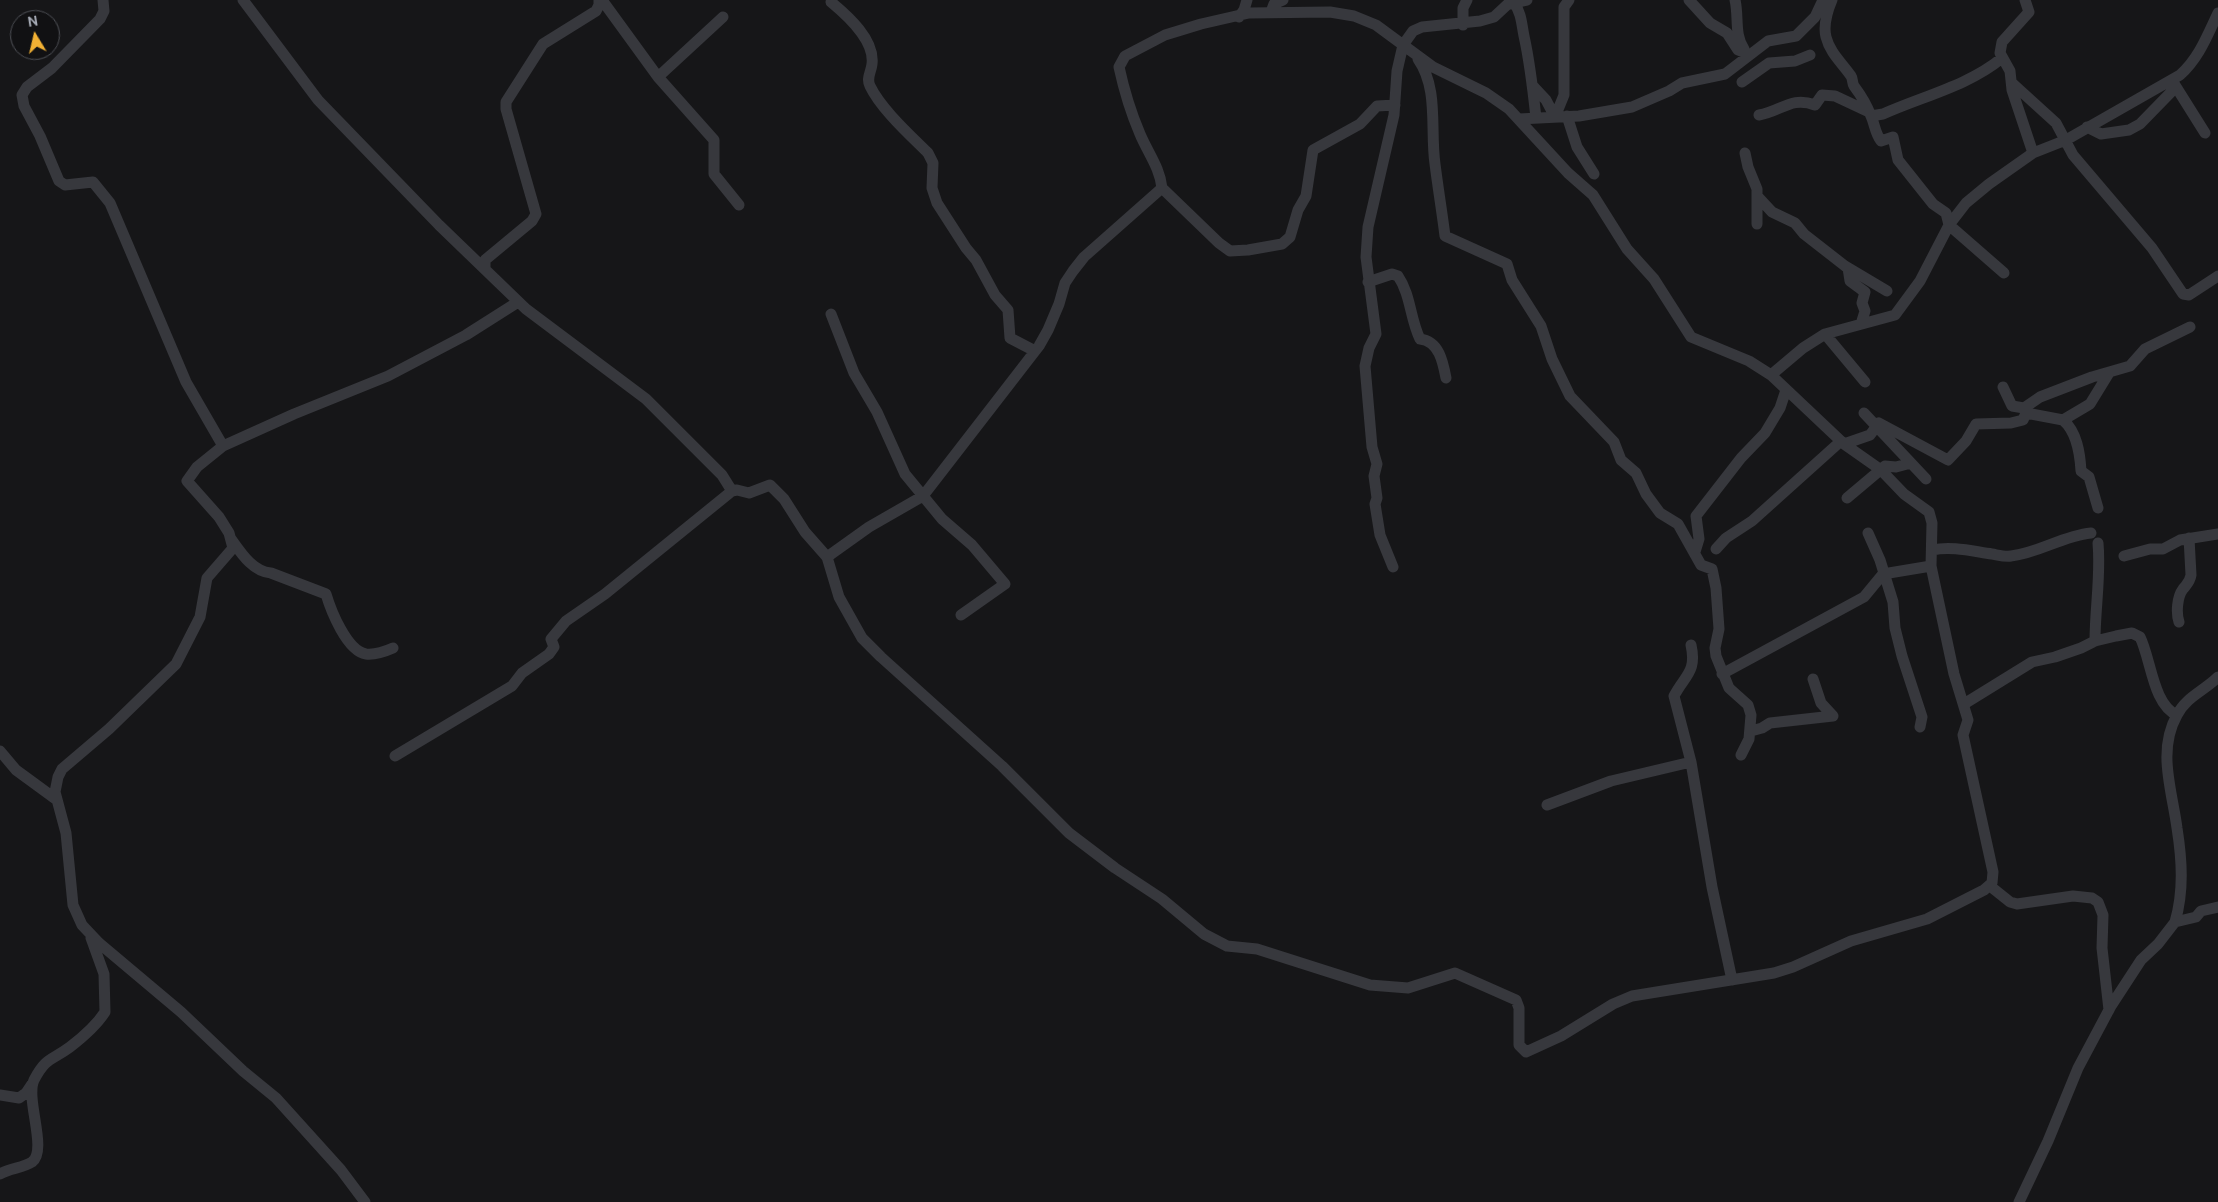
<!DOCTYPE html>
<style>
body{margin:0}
#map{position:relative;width:2218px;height:1202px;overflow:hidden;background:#161618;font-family:Ubuntu,sans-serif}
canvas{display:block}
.north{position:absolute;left:10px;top:10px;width:50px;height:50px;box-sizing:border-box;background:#111113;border:1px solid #4d4f55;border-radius:50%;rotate:351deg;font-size:14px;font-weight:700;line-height:20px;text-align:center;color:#a8adb8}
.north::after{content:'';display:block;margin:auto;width:18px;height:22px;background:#f2b134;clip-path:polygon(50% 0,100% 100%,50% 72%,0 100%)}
</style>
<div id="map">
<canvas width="2218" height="1202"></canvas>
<div class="north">N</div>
</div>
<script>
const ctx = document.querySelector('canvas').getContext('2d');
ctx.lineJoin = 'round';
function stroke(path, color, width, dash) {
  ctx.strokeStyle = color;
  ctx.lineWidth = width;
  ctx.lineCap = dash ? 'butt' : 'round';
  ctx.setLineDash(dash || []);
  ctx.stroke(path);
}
stroke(new Path2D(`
 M103,0L104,11L100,19L52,68L27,87L22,95L24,106L40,136L59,181L65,185L93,182L110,203L186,382L223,446
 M243,0L318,100L439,225L526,309L646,399L722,475L732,491L737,490L749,493L770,485L784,499L805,532L827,557L839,597L862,638L881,657L1002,766L1069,833L1115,868L1162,899L1204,934L1227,946L1257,949L1370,985L1408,988L1455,973L1516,1000L1519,1008V1045L1526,1052L1561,1036L1613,1004L1632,996L1774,973L1793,967L1851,941L1927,919L1984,890L1992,883L1993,872L1963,735L1968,720L1954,674L1931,566L1932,523L1929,512L1904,494L1881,470L1844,444L1771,375L1749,361L1691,337L1654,279L1627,249L1593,195L1568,173L1509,109L1486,93L1433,67L1376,25L1354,16L1330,12L1249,13L1201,24L1165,35L1125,56L1119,67C1124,90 1131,113 1140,134C1148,153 1160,168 1162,188L1084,257L1073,271L1065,283L1059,304L1048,330L1039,346L923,496L869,527L827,557
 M602,0L658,77L714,140V174L739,205
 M1689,0L1710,23L1727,33L1738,50L1748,54
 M1735,0C1739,17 1734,34 1744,49
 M1832,0C1827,12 1823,25 1826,37C1830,53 1842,63 1851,76C1853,79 1852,83 1854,86C1860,94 1868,108 1871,116C1875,125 1875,133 1881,141L1893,137L1898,160L1933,204L1946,213L1949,225L2004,273
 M2025,0L2029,12L2002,42L2000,53L2010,71L2012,90L2033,153
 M831,2C848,16 875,40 872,64C871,73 866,78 870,86C881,109 910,135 928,153L933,163L932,188L937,203L966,248L976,260L995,295L1008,310L1010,338L1035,351
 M1514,2C1522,16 1521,21 1524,36C1530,63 1533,90 1536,118
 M1271,12L1274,4L1283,0
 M1239,17L1244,10L1247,0
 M1463,25V8L1467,0
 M1418,59C1439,89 1430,129 1435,164C1438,188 1442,212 1445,236L1507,264L1512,280L1541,326L1552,359L1570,396L1614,442L1621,460L1636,473L1646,494L1660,513L1678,524L1701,565L1712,569L1716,588L1719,629L1715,648L1716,656L1729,688L1748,705L1751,715L1749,739L1741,755
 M658,77L723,17
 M1742,82L1769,63L1795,61L1810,55
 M2173,82L2205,133
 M2012,83L2056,123L2073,155L2152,248L2183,294L2189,295L2218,276
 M1532,85L1546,100L1555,117
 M1759,115C1782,111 1791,96 1815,105L1822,95L1835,96L1867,111
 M1567,116L1577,147L1594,174
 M1871,116L1883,114C1923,96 1968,86 2002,58
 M1555,117L1564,95V7L1569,0
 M1519,119L1579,116L1632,107L1669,91L1682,83L1725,74L1768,41L1796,36L1815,17L1823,0
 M2087,127L2101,134L2129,130L2140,124L2176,87
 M1745,153L1748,167L1757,189V224
 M1162,188L1219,243L1230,251L1248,250L1282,244L1290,237L1298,210L1306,196L1313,150L1360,124L1377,106L1395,105
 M1759,198L1772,212L1795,223L1804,234L1845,266L1887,291
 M1848,268L1850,281L1865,292L1862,303L1865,311L1861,324
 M485,269V260L532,221L536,214L506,109V102L543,44L596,11L599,5V0
 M1368,282L1392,274L1398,276C1411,295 1410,319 1420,339C1439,341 1443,362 1446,378
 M831,314L854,373L877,412L905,474L942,519L972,545L1005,584L961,615
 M1825,334L1865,382
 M1771,375L1803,348L1825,334L1895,315L1920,281L1949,225L1966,203L1989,184L2033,153L2066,140L2180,75C2199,58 2207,36 2218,13
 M2003,387L2012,406L2024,408L2040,397L2092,377L2130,366L2145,349L2190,327
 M1864,413L1926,479
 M2026,413L2063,420L2090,404L2109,373
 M2063,420C2077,432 2080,453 2081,471L2089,477L2098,508
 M1844,444L1870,435L1879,423L1948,460L1966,441L1976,424L2011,423L2023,420L2026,413L2024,408
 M1847,498L1885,466L1896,467L1911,463
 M1868,533L1880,560L1893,602L1895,628L1902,656L1922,717L1920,727
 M231,539C241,553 253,572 271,573L326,594C331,611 347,651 366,654C376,655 384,652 393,648
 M1716,549L1726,538L1752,521L1841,441
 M1932,550C1952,546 1971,551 1992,554C1998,555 2005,557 2011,556C2039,553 2062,536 2091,533
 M1695,552L1699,539L1696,516L1741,458L1765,433L1780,408L1786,390
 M2124,556L2150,549H2163L2180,540L2218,534
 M1393,567L1380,535L1375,504L1377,498L1374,476L1377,464L1372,447L1365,366L1369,348L1376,334L1366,257L1368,227L1394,115L1397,71L1403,45L1413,31L1422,27L1480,21L1494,17L1508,4L1527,0
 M2179,622C2176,613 2177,597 2183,589C2187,584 2190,582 2191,575L2189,538
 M2095,641C2095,608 2101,576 2098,543
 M1722,674L1864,597L1883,574L1931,566
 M1813,679L1821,703L1833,716
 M1964,704L2032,662L2055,657L2081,648L2095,641L2116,636L2132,633L2140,637C2151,659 2153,705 2177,715
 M1751,731L1762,728L1770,723L1833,716
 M0,751L16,770L57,800
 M395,756L512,686L522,673L549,654L554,647L551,639L566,621L605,594L732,491
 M1691,762L1674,696C1685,675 1697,672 1691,645
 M1547,805L1611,781L1691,762L1712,887L1732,980
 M1990,886L2010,902L2017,904L2073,896L2092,898L2098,902L2103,915L2102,948L2109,1010
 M2175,922C2184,891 2182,860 2177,828C2172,790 2157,751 2177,715C2186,697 2204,691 2218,677
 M0,1095L19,1098L26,1093L32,1084
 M0,1174C10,1168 23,1168 32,1162C48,1150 25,1099 34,1080C46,1057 51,1061 70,1047C83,1037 96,1026 105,1012L104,974L91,938
 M365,1202L341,1170L276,1098L243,1071L181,1012L99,943L82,925L73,905L66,833L55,792L58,777L62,769L109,729L176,664L200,617L207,578L233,548L229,533L219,517L187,481L197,467L223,446L294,414L388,376L466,335L518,302
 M2019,1202L2048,1141L2078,1068L2111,1006L2141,960L2158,944L2175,922L2196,917L2201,911L2218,907`), '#37383d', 11);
</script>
